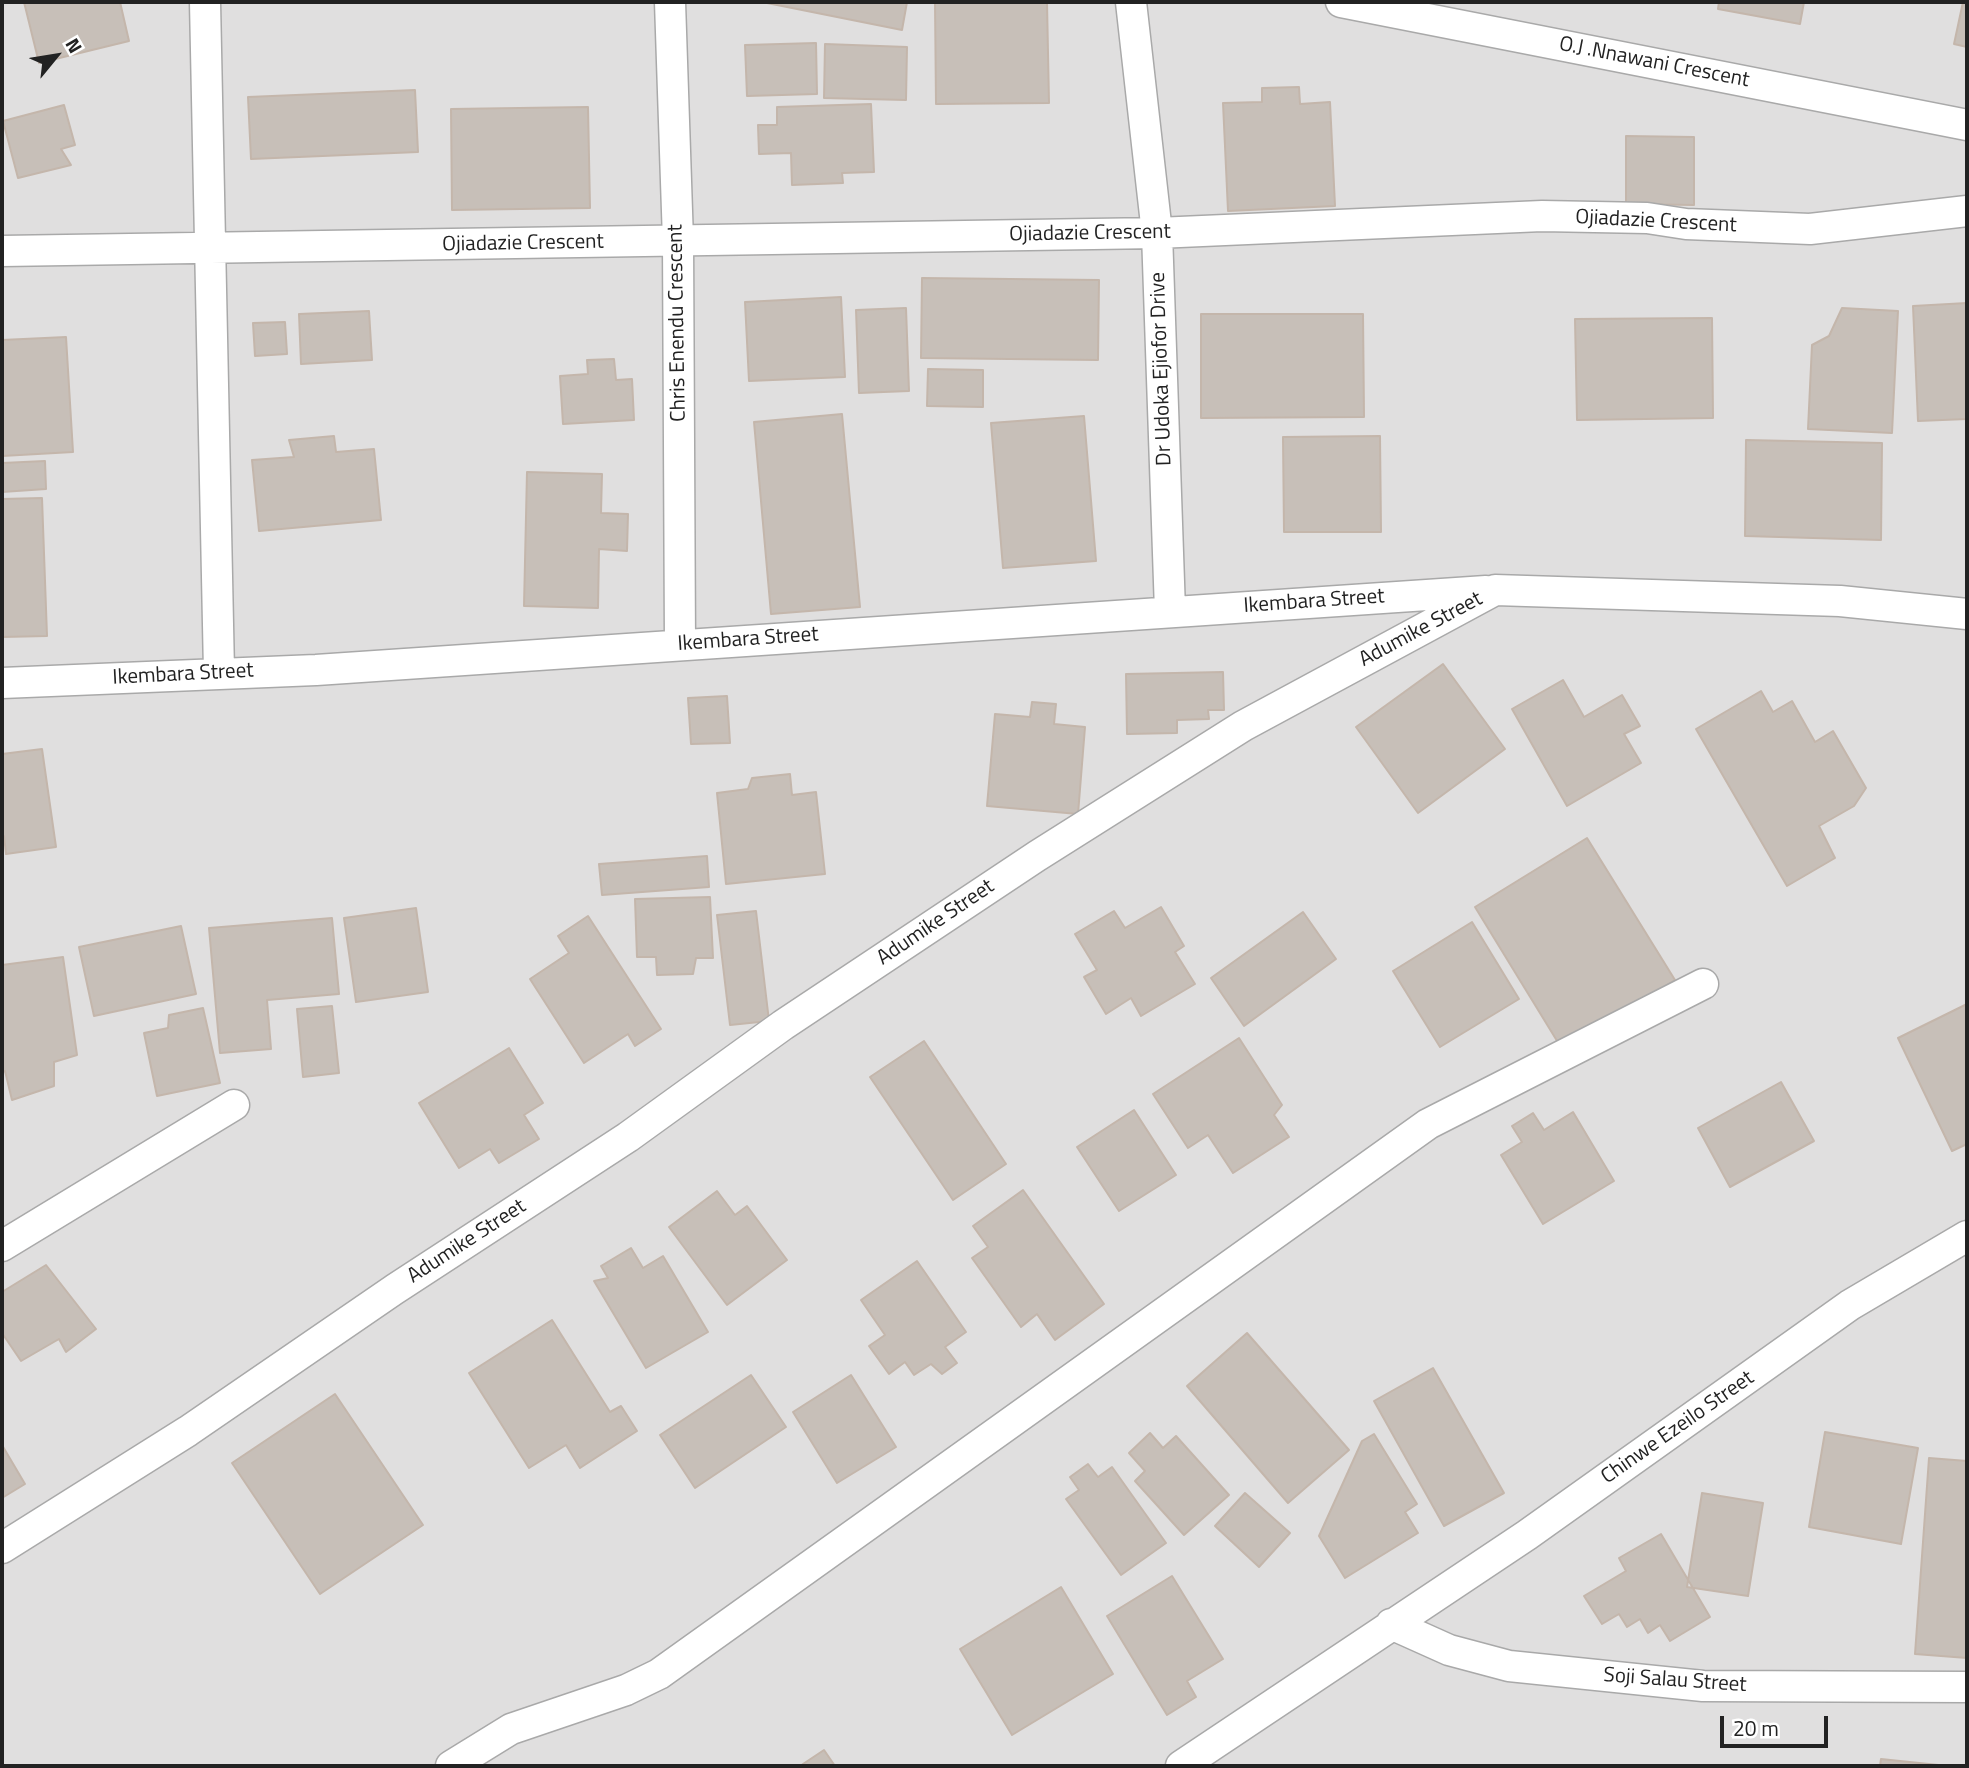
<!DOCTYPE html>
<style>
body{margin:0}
#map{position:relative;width:1969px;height:1768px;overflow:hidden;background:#f2efe9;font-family:"Titillium Web",sans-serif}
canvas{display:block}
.frame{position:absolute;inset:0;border:4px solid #222;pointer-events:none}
.north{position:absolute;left:21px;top:21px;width:70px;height:70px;-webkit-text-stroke:5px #fff;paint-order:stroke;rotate:60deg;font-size:19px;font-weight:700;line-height:28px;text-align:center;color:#222}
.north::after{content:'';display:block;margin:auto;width:24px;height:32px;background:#222;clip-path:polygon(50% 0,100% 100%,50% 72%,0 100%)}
.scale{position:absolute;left:1720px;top:1716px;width:108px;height:32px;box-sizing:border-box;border:4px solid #222;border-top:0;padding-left:9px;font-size:21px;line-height:24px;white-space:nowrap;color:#222;-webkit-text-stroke:5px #fff;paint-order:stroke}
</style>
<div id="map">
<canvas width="1969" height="1768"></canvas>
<div class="frame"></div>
<div class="north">N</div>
<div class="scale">20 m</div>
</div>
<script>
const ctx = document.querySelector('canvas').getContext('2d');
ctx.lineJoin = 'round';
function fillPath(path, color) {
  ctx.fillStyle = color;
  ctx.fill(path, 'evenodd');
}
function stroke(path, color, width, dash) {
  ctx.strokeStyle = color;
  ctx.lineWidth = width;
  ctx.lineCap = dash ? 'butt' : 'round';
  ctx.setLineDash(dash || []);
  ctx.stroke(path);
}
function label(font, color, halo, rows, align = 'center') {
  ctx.font = font + ' "Titillium Web",sans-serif';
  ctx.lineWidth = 5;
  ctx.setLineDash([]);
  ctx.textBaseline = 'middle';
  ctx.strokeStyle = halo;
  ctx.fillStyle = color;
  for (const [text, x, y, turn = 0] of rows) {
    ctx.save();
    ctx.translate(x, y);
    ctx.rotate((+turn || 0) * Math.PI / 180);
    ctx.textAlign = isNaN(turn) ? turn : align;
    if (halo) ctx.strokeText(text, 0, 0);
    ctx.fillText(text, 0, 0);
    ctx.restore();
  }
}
fillPath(new Path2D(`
 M2,2H1967V1766H2Z`), '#e0dfdf');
const building = new Path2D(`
 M24,2H120L129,41L39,63Z
 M762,2H907L902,30Z
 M935,2H1047L1049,103L936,104Z
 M1719,2H1804L1800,24L1718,9Z
 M1963,2H1967V47L1954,44Z
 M816,43L817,94L747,96L745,45Z
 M825,44L907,47L906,100L824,98Z
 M1299,87L1300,104L1330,102L1335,206L1228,211L1223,103L1262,102V88Z
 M415,90L418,152L251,159L248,97Z
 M871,104L874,172L842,173L843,183L792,185L791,153L759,154L758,125H777V107Z
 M64,105L75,145L61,149L71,165L18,178L3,121Z
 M588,107L590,208L452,210L451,109Z
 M1626,136L1694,137V205L1626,204Z
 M922,278L1099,280L1098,360L921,358Z
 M841,297L845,377L749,381L745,302Z
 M1967,303V419L1918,421L1913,306Z
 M906,308L909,391L859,393L856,310Z
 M1842,308L1898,311L1892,433L1808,429L1812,345L1829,336Z
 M369,311L372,360L301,364L299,314Z
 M1201,314H1363L1364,417L1201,418Z
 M1712,318L1713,418L1577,420L1575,319Z
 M285,322L287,354L255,356L253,323Z
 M66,337L73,452L2,456V340Z
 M614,359L616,380L632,379L634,420L563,424L560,376L588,374L587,360Z
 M928,369L983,370V407L927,406Z
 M842,414L860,607L771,614L754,422Z
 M1084,416L1096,561L1003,568L991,423Z
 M334,436L336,452L374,449L381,520L259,531L252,460L294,457L289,440Z
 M1380,436L1381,532H1284L1283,437Z
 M1746,440L1882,443L1881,540L1745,536Z
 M45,461L46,489L2,492V463Z
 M527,472L602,474L601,513L628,514L627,551L599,549L598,608L524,606Z
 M42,498L47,636L2,637V499Z
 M1443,664L1505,749L1418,813L1356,727Z
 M1223,672L1224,710H1208L1209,719L1177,720V733L1127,734L1126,674Z
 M1563,680L1584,717L1622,695L1640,726L1624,734L1641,763L1567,806L1512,709Z
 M1761,691L1773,712L1792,701L1815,742L1833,731L1866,788L1854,806L1819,826L1835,858L1787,886L1696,729Z
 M727,696L730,743L691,744L688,698Z
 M1032,702L1056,704L1054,724L1085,727L1078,814L987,806L995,714L1030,717Z
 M42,749L56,847L6,854L4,836H2V754Z
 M790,774L792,795L816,792L825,874L726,884L717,793L748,789L752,778Z
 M1587,838L1675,980L1562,1049L1475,907Z
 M707,856L709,887L602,895L599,864Z
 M710,897L713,958H696L693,974L657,975L656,957H637L635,899Z
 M1161,907L1184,946L1175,952L1195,984L1141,1016L1131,998L1106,1014L1084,977L1097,970L1075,934L1114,911L1125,928Z
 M416,908L428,992L356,1002L344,918Z
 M756,911L769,1021L730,1025L717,915Z
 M1303,912L1336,959L1244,1026L1211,978Z
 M588,916L661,1029L635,1046L628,1034L584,1063L530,979L569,953L558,936Z
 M332,918L339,994L267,1000L271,1049L220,1053L209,928Z
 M1472,922L1519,999L1440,1047L1393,971Z
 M181,926L196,994L94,1016L79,947Z
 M63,957L77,1055L54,1062V1086L12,1100L5,1071L2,1072V965Z
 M1967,1004V1144L1952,1151L1898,1038Z
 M332,1006L339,1073L303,1077L297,1009Z
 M203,1008L220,1083L157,1096L144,1033L168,1028L169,1015Z
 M1239,1038L1282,1105L1274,1115L1289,1137L1233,1173L1208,1135L1188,1148L1153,1094Z
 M924,1041L1006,1164L953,1200L870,1077Z
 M509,1048L543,1103L524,1115L539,1139L499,1163L490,1149L459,1168L419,1103Z
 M1781,1082L1814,1141L1730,1187L1698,1128Z
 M1134,1110L1176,1175L1119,1211L1077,1147Z
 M1573,1112L1614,1181L1543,1224L1501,1155L1522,1142L1512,1126L1533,1113L1544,1130Z
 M1023,1190L1104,1304L1055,1340L1037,1314L1021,1327L972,1258L988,1247L973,1226Z
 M717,1191L735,1215L747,1206L787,1260L727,1305L669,1227Z
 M631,1248L643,1268L663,1256L708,1332L646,1368L594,1281L608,1278L601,1266Z
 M917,1261L966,1332L945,1347L957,1363L942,1374L931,1364L914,1375L905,1362L889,1374L869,1346L885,1335L861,1300Z
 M46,1265L96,1329L66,1352L59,1339L21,1361L2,1333V1292Z
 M552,1320L610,1412L621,1406L637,1431L580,1468L566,1445L529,1468L469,1373Z
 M1247,1333L1349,1450L1288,1503L1187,1386Z
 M1433,1368L1504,1493L1444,1526L1374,1401Z
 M751,1375L786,1427L695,1488L660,1435Z
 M851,1375L896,1447L837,1483L793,1412Z
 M335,1394L423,1525L320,1594L232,1463Z
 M1825,1432L1918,1448L1901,1544L1809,1527Z
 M1150,1433L1163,1448L1176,1436L1229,1495L1184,1535L1135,1481L1145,1471L1129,1453Z
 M1374,1434L1417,1504L1405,1512L1418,1533L1345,1578L1319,1536L1362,1441Z
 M2,1445L25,1484L2,1498Z
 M1929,1458L1967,1461V1658L1915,1654Z
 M1088,1464L1098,1477L1112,1467L1166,1543L1121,1575L1066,1499L1079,1490L1070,1477Z
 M1245,1493L1290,1533L1259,1567L1215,1526Z
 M1702,1493L1763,1503L1748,1596L1687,1587Z
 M1661,1534L1710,1617L1670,1641L1660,1625L1648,1633L1640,1619L1627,1627L1619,1614L1602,1624L1584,1596L1626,1571L1619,1558Z
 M1172,1576L1223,1659L1187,1681L1196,1697L1167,1715L1107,1616Z
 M1061,1587L1113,1674L1012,1735L960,1649Z
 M824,1750L835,1766H800Z
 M1881,1759L1948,1766H1880Z`);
fillPath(building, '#c7bfb8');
stroke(building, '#c4b6ab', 2);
const street = new Path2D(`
 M205,2L219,672
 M670,2L678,241L680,645
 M1131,2L1157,233L1170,611
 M1341,2L1967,125
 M2,251L1157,233L1542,216L1647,218L1686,224L1810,229L1967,211
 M2,683L316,670L1486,591
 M2,1246L234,1105
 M2,1548L188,1431L395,1289L628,1137L783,1025L1037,856L1243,726L1495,590L1840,601L1967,614
 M1391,1624L1449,1650L1509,1666L1703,1686L1967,1687
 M451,1766L511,1729L626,1690L659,1674L1428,1124L1703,984
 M1181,1766L1527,1535L1850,1305L1967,1236`);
stroke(street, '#a9a9a9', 33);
stroke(street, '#fff', 30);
label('21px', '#222', '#fff', [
 ["O.J .Nnawani Crescent",1654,63,11],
 ["Ojiadazie Crescent",1656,222,3],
 ["Ojiadazie Crescent",1090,234,-1],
 ["Ojiadazie Crescent",523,244,-1],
 ["Chris Enendu Crescent",678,323,-91],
 ["Dr Udoka Ejiofor Drive",1162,369,-92],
 ["Ikembara Street",1314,602,-4],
 ["Adumike Street",1421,630,-28],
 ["Ikembara Street",748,640,-4],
 ["Ikembara Street",183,675,-3],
 ["Adumike Street",936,923,-34],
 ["Adumike Street",467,1242,-33],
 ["Chinwe Ezeilo Street",1678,1428,-35],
 ["Soji Salau Street",1675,1681,4]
]);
</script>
